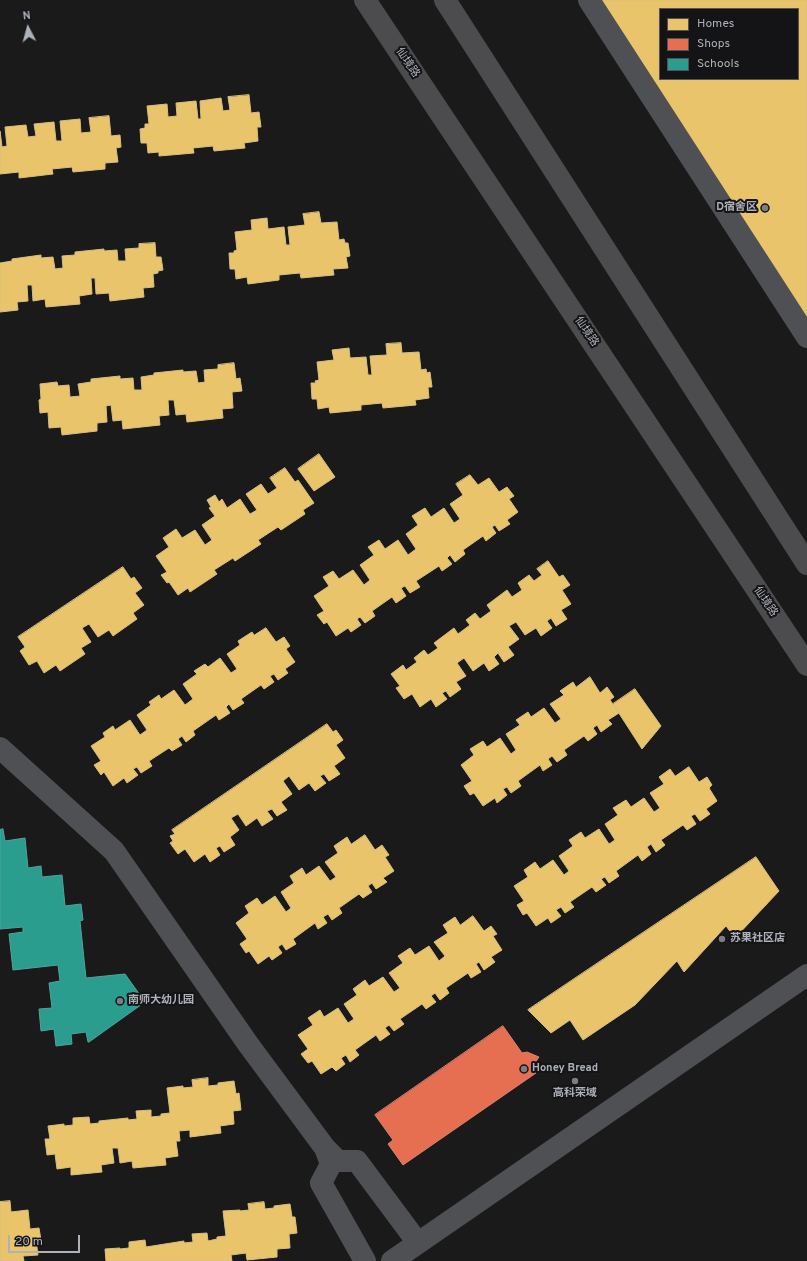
<!DOCTYPE html>
<meta charset="utf-8">
<style>
body{margin:0}
#map{position:relative;width:807px;height:1261px;overflow:hidden;background:#1a1a1a;font-family:Overpass,sans-serif}
canvas{display:block}
.legend{position:absolute;left:659px;top:8px;width:140px;height:72px;box-sizing:border-box;background:#141416;border:1px solid #515357;margin:0;padding:5px 7px;list-style:none;font-size:12px;color:#adb2b9}
.legend li{display:flex;align-items:center;gap:8px;height:20px}
.legend b{width:20px;border:1px solid #515357}
.north{position:absolute;left:8px;top:8px;width:40px;height:40px;-webkit-text-stroke:3px #141416;paint-order:stroke;rotate:354deg;font-size:11px;font-weight:700;line-height:16px;text-align:center;color:#adb2b9}
.north::after{content:'';display:block;margin:auto;width:14px;height:18px;background:#adb2b9;clip-path:polygon(50% 0,100% 100%,50% 72%,0 100%)}
.scale{position:absolute;left:8px;top:1235px;width:72px;height:18px;box-sizing:border-box;border:2px solid #adb2b9;border-top:0;padding-left:5px;font-size:12px;line-height:14px;white-space:nowrap;color:#adb2b9;-webkit-text-stroke:3px #141416;paint-order:stroke}
</style>
<div id="map">
<canvas width="807" height="1261"></canvas>
<ul class="legend">
<li><b style="height:11px;background:#e9c46a"></b>Homes</li>
<li><b style="height:11px;background:#e76f51"></b>Shops</li>
<li><b style="height:11px;background:#2a9d8f"></b>Schools</li>
</ul>
<div class="north">N</div>
<div class="scale">20 m</div>
</div>
<script>
const ctx = document.querySelector('canvas').getContext('2d');
ctx.lineJoin = 'round';
function fillPath(path, color) {
  ctx.fillStyle = color;
  ctx.fill(path, 'evenodd');
}
function stroke(path, color, width, dash) {
  ctx.strokeStyle = color;
  ctx.lineWidth = width;
  ctx.lineCap = dash ? 'butt' : 'round';
  ctx.setLineDash(dash || []);
  ctx.stroke(path);
}
function label(font, color, halo, rows, align = 'center') {
  ctx.font = font + ' Overpass,"Noto Sans SC",sans-serif';
  ctx.lineWidth = 4;
  ctx.setLineDash([]);
  ctx.textBaseline = 'middle';
  ctx.strokeStyle = halo;
  ctx.fillStyle = color;
  for (const [text, x, y, turn = 0] of rows) {
    ctx.save();
    ctx.translate(x, y);
    ctx.rotate((+turn || 0) * Math.PI / 180);
    ctx.textAlign = isNaN(turn) ? turn : align;
    if (halo) ctx.strokeText(text, 0, 0);
    ctx.fillText(text, 0, 0);
    ctx.restore();
  }
}
const homes = new Path2D(`
 M589,0H807V337ZM660,9H798V79H660Z
 M249,95L251,113L259,112L261,127H257L258,141L244,143L245,148L214,151L213,146L193,148L194,153L159,156V152L148,153L147,143H141L140,129L145,128V124H149L147,106L167,104L168,117L177,116L176,103L196,101L198,119H201L200,101L221,98L223,111L230,110L228,97Z
 M109,116L111,136L120,135L121,147L116,148L118,162L105,163V169L73,172L72,167L52,169L53,174L19,178V172L0,174V131L2,147L7,146L5,127L26,125L28,137L36,136L34,124L54,122L56,141H62L60,121L80,119L81,133L91,132L89,118Z
 M319,212L321,223L337,222L339,240L344,239L345,243H348L350,256L346,257L348,268L333,269L334,275L301,278L300,273L279,275V280L248,284L247,277L236,279L235,269H230L229,253H234V251L237,250L235,232L252,230L251,220L267,218L268,229L284,227L286,245H290L288,227L305,225L303,214Z
 M155,243L156,257H161L163,270L158,271V273L153,274L154,287L143,288L144,297L110,301L109,293L96,294L95,278H91L92,294L79,296L80,304L46,307L45,299L33,301L32,285H27L28,301L17,302L18,310L0,312V263L12,261V259L41,255V258L53,257L55,269L63,268L62,256L75,255V252L104,249V251L117,250L118,261H126L125,249L139,248V244Z
 M401,343L402,353L419,352L421,370L426,369L427,373L430,372L432,387H428L429,398L415,400L416,405L383,408L382,403L361,405V410L330,413L329,407L318,409L317,399H312L311,383H316L315,381L319,380L317,362L334,360L332,350L349,348L350,358L366,357L368,375H372L370,356L387,355L386,344Z
 M234,363L236,379L240,378L242,391L232,392L233,408L222,409L223,418L187,422L186,414L176,415L174,400H168L169,415L159,416L160,425L123,429L122,420L113,421L111,405L106,406L107,422L97,423V431L62,435L61,427L49,428L48,412L40,413L39,400L41,399L40,384L57,382L58,386L69,385L70,397L80,396L78,384L91,382V379L120,376V379L133,378L134,390H142L141,377L154,375V373L183,370V372L196,371L198,383L205,382L204,370L218,369V365Z
 M319,454L335,477L314,491L298,469Z
 M285,468L295,482L298,480L314,503L303,510L305,514L281,530L278,527L258,540L261,544L235,561L233,558L214,570L217,574L190,592L188,588L178,595L169,582L167,583L161,575L167,572L156,556L169,547L163,538L176,529L182,538L195,530L205,545L212,540L202,525L215,516L209,508L211,507L207,500L215,495L219,502L222,499L227,508L240,499L250,514L257,510L246,494L261,484L268,494L277,488L270,478Z
 M470,475L478,485L489,478L499,492L507,487L514,496L509,499L518,512L507,520L510,524L499,531L495,525L492,527L496,533L486,541L483,536L463,550L465,554L455,562L450,555L447,558L452,564L442,571L439,566L416,581L420,587L410,593L405,586L401,588L406,596L396,603L392,597L372,611L375,616L365,623L360,617L357,619L361,625L351,632L348,628L336,636L327,622L324,624L317,615L324,611L314,596L329,586L323,577L333,571L339,579L353,570L364,585L370,580L360,565L374,555L368,547L379,540L385,549L398,540L408,555L416,549L406,534L418,525L412,516L425,508L431,517L444,508L454,523L460,519L450,504L463,495L456,484Z
 M548,561L559,577L563,575L570,585L562,590L571,604L561,610L567,619L556,626L551,618L547,621L552,628L541,636L536,628L525,635L516,622L509,626L519,639L508,647L514,655L504,662L498,653L494,657L499,664L489,671L484,663L473,671L464,658L457,663L466,676L456,682L461,689L450,697L446,691L442,693L447,699L436,707L431,699L420,707L412,694L404,699L396,688L400,686L391,674L403,665L406,670L417,662L414,658L424,650L428,655L438,648L434,643L454,628L458,634L470,625L466,620L475,613L480,619L491,611L487,605L507,590L512,597L522,590L518,583L529,575L534,581L542,575L537,569Z
 M123,567L131,579L134,577L142,588L135,593L144,605L133,613L137,619L113,636L109,630L98,637L89,624L82,628L91,642L81,648L85,654L60,671L56,665L44,673L37,661L29,665L20,651L25,647L18,637Z
 M266,628L276,642L284,637L290,646L286,649L295,662L285,669L288,673L278,680L274,674L270,676L274,682L264,689L261,685L241,699L244,703L233,710L229,704L226,707L230,713L219,720L216,715L193,731L195,735L186,742L182,736L178,739L182,745L172,751L169,748L149,761L152,766L141,773L137,767L133,769L138,775L127,783L124,778L113,786L104,772L101,775L94,765L101,761L91,746L105,737L103,733L113,726L115,730L130,720L140,735L147,730L137,715L151,705L149,702L159,695L161,699L174,690L185,705L193,699L183,684L197,674L194,671L205,664L208,667L220,658L231,673L237,669L227,654L240,645L238,641L252,632L254,635Z
 M590,677L600,693L607,687L614,697L610,700L619,713L608,720L612,724L601,732L597,725L593,728L597,734L588,741L584,736L564,750L567,755L557,762L552,756L548,759L552,765L543,771L540,765L518,781L521,786L511,793L507,787L503,789L507,795L497,803L495,798L483,806L474,793L470,795L464,786L472,781L461,765L474,755L470,749L483,741L487,747L500,738L511,754L516,750L506,734L520,725L516,720L528,712L531,717L544,708L555,723L561,719L550,704L564,695L560,691L573,682L576,687Z
 M635,689L661,726L642,749L613,704Z
 M327,724L333,732L336,730L343,740L336,745L345,758L334,766L340,774L329,781L324,774L320,776L326,783L315,791L309,783L299,790L289,776L283,781L292,794L281,802L287,810L277,816L272,809L267,811L273,819L262,826L257,818L246,826L238,814L231,818L239,830L230,837L235,845L224,852L220,846L216,848L220,855L210,862L205,854L194,862L185,849L178,854L170,843L173,841L170,836L175,834L172,830Z
 M689,767L699,782L707,777L712,785L709,788L717,801L706,809L710,814L700,821L695,814L691,816L696,824L687,830L683,825L661,840L665,845L656,852L651,844L647,847L651,854L642,861L638,855L616,871L619,876L609,883L605,877L601,879L606,885L596,892L592,887L570,902L574,907L565,913L561,907L556,910L561,916L551,923L548,918L536,926L527,913L523,915L517,905L524,901L514,886L528,877L524,870L535,862L540,869L553,860L564,875L569,871L559,856L573,846L569,840L581,832L585,838L599,829L609,844L615,840L605,824L618,815L613,808L626,800L631,807L644,798L654,812L660,808L650,793L664,784L659,777L670,769L675,776Z
 M365,835L375,850L382,845L389,855L385,857L394,871L383,878L387,882L376,889L372,883L368,886L372,892L363,898L359,894L339,908L342,913L332,920L328,914L323,917L327,923L318,929L315,923L293,939L296,944L286,950L282,944L278,947L282,953L272,960L269,956L258,964L249,951L246,953L240,944L247,939L236,923L249,913L245,906L257,898L262,905L275,896L286,912L291,908L281,892L294,883L290,876L302,868L306,875L319,866L330,881L336,877L325,862L338,853L334,846L347,837L351,844Z
 M756,857L779,891L735,938L726,926L684,972L677,961L635,1005L583,1040L570,1020L551,1033L528,1010Z
 M473,916L484,931L491,926L497,934L493,936L502,950L491,957L495,962L484,970L479,962L476,964L481,972L471,978L468,973L446,988L449,993L440,1000L435,993L431,996L436,1002L426,1009L422,1004L400,1019L404,1024L394,1031L389,1025L385,1028L390,1034L380,1041L376,1035L355,1050L359,1055L350,1062L346,1055L341,1058L345,1064L336,1071L332,1067L321,1074L312,1061L308,1063L301,1054L308,1049L298,1035L313,1025L308,1018L320,1010L324,1017L338,1008L348,1023L354,1019L344,1004L357,995L353,989L365,980L369,986L383,977L394,992L400,988L389,973L403,963L398,956L410,948L415,955L429,946L439,961L445,956L434,942L448,933L443,925L455,917L460,925Z
 M208,1078V1086L218,1085V1083L234,1081L236,1094L239,1093L241,1110L233,1111L234,1124L220,1126L221,1133L190,1137V1130L179,1131L180,1141H176L178,1156L165,1158L166,1165L133,1168L132,1161L120,1163L118,1148H112L114,1163L101,1165L102,1172L71,1175V1167L57,1169L55,1154L47,1155L45,1139H50L48,1126L64,1124V1126L73,1125V1118L89,1117L90,1124L99,1123V1121L128,1118V1120L137,1119L136,1111L151,1110V1117L161,1116V1114L170,1113L167,1088L183,1086V1088L193,1087L192,1080Z
 M10,1201L11,1212L28,1210L30,1229L39,1228L41,1240H36L38,1255L23,1256L24,1261H0V1202Z
 M264,1202L265,1209L274,1208V1206L290,1204L292,1217H295L297,1233L289,1234L290,1248L277,1249V1257L247,1260L246,1253L231,1255L232,1261H106L105,1249L120,1248V1249L129,1248V1242L145,1240L146,1247L184,1241V1243L193,1242L192,1234L207,1233L208,1241L217,1239V1237L226,1236L223,1211L240,1210V1211L249,1210L248,1204Z`);
fillPath(homes, '#e9c46a');
stroke(homes, '#d7bf82', 1);
const shops = new Path2D(`
 M503,1026L522,1053L527,1052L539,1057L532,1067L536,1073L403,1165L388,1144L393,1140L375,1115Z`);
fillPath(shops, '#e76f51');
stroke(shops, '#d68370', 1);
const schools = new Path2D(`
 M3,829L5,841L25,838L28,868L41,866L42,877L62,875L65,906L81,904L83,920L80,921L86,978L125,974L145,1002L89,1042H88L86,1032L71,1034L72,1044L56,1046L54,1029L41,1031L39,1009L52,1008L49,983L60,981L58,965L13,970L9,934L23,932V927L0,929V830Z`);
fillPath(schools, '#2a9d8f');
stroke(schools, '#51a39c', 1);
stroke(new Path2D(`
 M589,0L807,337
 M0,748L114,851L248,1044L325,1148L331,1164L321,1183L365,1261
 M325,1148L338,1161H357L418,1243
 M392,1261L807,975`), '#4f5053', 22);
stroke(new Path2D(`
 M365,0L807,665
 M445,0L807,564`), '#4c4c4e', 22);
for (const [x, y, r, color] of [
 [765,208,4,"#7a7d81"],
 [722,939,4,"#7a7d81"],
 [120,1001,4,"#7a7d81"],
 [524,1069,4,"#7a7d81"],
 [575,1081,4,"#7a7d81"]
]) {
  const dot = new Path2D();
  dot.arc(x, y, r, 0, 2 * Math.PI);
  ctx.fillStyle = color;
  ctx.fill(dot);
  stroke(dot, '#141416', 1.5);
}
label('11px', '#adb2b9', '#141416', [
 ["仙境路",407,63,56],
 ["仙境路",586,332,56],
 ["仙境路",765,602,56]
]);
label('bold 11px', '#adb2b9', '#141416', [
 ["D宿舍区",757,208,"right"],
 ["苏果社区店",730,939],
 ["南师大幼儿园",128,1001],
 ["Honey Bread",532,1069],
 ["高科荣域",575,1094,"center"]
], 'left');
</script>
